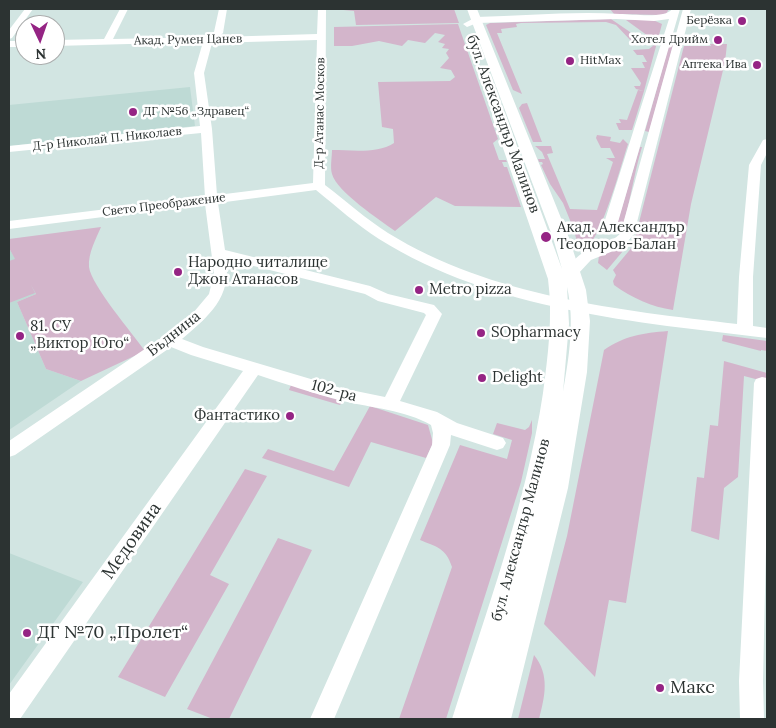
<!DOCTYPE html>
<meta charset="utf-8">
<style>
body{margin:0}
#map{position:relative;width:776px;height:728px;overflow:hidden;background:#d2e5e2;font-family:Lora,serif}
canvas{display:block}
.frame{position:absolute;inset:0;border:10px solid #2c3332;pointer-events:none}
.north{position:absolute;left:15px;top:15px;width:50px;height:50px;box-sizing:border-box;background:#fff;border:1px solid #abadad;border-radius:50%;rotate:177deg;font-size:14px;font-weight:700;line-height:20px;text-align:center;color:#2c3332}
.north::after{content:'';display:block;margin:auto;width:18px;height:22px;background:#952484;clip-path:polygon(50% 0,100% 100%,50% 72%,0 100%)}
</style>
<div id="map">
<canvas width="776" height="728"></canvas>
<div class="frame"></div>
<div class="north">N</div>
</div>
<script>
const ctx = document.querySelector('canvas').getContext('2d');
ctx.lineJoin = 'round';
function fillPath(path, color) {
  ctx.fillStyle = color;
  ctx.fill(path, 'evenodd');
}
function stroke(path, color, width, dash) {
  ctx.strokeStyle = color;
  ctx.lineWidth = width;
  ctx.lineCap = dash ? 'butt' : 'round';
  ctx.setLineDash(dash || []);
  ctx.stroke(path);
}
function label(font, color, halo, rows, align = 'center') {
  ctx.font = font + ' Lora,serif';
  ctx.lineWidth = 5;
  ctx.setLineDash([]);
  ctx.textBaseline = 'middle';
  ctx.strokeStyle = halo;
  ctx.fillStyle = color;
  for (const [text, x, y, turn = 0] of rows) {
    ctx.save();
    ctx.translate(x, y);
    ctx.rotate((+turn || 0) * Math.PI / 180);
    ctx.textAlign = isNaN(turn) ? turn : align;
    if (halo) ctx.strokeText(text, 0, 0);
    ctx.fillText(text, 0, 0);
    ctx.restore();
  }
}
fillPath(new Path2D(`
 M190,87L195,126L9,146V105Z
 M9,248L36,294L17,302L46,369L81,381L9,430Z
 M9,553L83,582L9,685Z`), '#bedad5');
fillPath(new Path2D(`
 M333,9H454L459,23L356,25L354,11Z
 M610,9H669L666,14L661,15L614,14Z
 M611,19L630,32L638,42H632L616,25L606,22L521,23L516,24L517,27L501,29L502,33H497L522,94L513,90L486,25L490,23Z
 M626,20H653L662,24L644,91L636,89L634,86H640L641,83L631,68H645L642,62H647L643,55H637L633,50L649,49L654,45L655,41Z
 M458,24L498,139L493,143L499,160H506L507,162H502L504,167H507L521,207L455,206L436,197L395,231C380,220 337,192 332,174C330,167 332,157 332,150C351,150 377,154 394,143L393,129L382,127L378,82L450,81L455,77L451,70L440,68L449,58L446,53L449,49L442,48L445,44L438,42L445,35L435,33L425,43L408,40L402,46L379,41L352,46H334V27Z
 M672,34L676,35L649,132L645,131Z
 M710,44H727L725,62L691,204L673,310C652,307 632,298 614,285L613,281L616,275L613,270L633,246L684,46H711Z
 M638,90L644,91L632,130H619L616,123H621L619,119L627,120Z
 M527,103L542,142H533L519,108L522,104Z
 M597,135L611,137L610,141L620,143L623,139L628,144C621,165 601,242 583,251L578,246L574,230L563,203L550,184L541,165L543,164L542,162H539L538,159H545L542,152L535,146H551L553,153L547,154L570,209L597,210L613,162L606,158H615L610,148H601L596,138Z
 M640,147H642C634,173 631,199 623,225L617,224Z
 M101,227C96,239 88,253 89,267C91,285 133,334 145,351L81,381L46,369L17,302L36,294L31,285L35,293L9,303V261L15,259L9,248V239Z
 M628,245L607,270L598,263L599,256Z
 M668,331L626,603L609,600L595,677L544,624L567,536L604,350C624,336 643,333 668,331Z
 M723,335L767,341V351L761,350V351L722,341Z
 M724,361L767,373V382L744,376L738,477L724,488L719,540L691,531L697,477L704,478L710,425L718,426Z
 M291,385L344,399L340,405L289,390Z
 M370,406L428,425L433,443L426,458L371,442L349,487L262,458L268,449L334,471Z
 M532,420V433L521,482L446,719H399L452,567C446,548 437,547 420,540L460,445L507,459L512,440L493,434L497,423L525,430L529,427Z
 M245,469L267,476L210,575L229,584L165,697L118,677Z
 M278,538L312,550L229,719H213L187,709Z
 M534,655C550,675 545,696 539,719H518Z`), '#d3b5cb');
fillPath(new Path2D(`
 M25,9H33L12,38L9,39V30Z
 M120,9H128L113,39L208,37L214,32L219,9H227L223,33L219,37L317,34L318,9H326L325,185C346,201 366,219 388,233C492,297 619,310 737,324L739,277L749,165L763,140L767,139V153L761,165L753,277V326L767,328V338C636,322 494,311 379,239C357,225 337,207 316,190L218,203L225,250L370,286L388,294L434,305L442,314L400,401L437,412L457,423L503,438L506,443L503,448L497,450L451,435L450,445L334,719H310L432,445L433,433L431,425C405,410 372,408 343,401C314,394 286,384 258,375L20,719H9V694L243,371L191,355L171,347L15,455L9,457V441L164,336L193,313L209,294L214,273L205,204L9,229V221L205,197L201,133L9,152V146L200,126L194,73L203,42L55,46V40L104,39ZM317,40L313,183L217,195L212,129L204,73L212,43ZM226,259L365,294L378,301L424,313L426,315L385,397L341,388L203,347L182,339C209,316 232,297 226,259Z
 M672,9H680L618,222L623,224L683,9H691L634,234L623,247L591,260L577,275H567L565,272C569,266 575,258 581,254C595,245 609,245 621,233L610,229L604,223L669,19L654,21L616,19L477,23L467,27L463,24L476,17C524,16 572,11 620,14C632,14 666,19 672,9Z
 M9,41H25V47H9Z
 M762,377L767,378V502L763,681L764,719H740L739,681L754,383L756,379Z`), '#fff');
fillPath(new Path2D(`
 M467,9H477L569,238L586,290L590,321L587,372L568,488L511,719H452C486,612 526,505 543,393C548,355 553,317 548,279L492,116L494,113H504L506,116L562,269L553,238ZM567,287C575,322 569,357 563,392L569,324Z`), '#fff');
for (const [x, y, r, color] of [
 [742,21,5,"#952484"],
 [718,40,5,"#952484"],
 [570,61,5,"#952484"],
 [757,65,5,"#952484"],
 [133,112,5,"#952484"],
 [546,237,6,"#952484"],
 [178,272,5,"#952484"],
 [419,290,5,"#952484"],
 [481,333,5,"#952484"],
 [20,336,5,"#952484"],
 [482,378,5,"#952484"],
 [290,416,5,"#952484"],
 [27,633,5,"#952484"],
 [660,688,5,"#952484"]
]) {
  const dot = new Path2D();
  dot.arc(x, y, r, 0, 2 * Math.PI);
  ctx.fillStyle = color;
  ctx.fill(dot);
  stroke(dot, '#fff', 2);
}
label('12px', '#2c3332', '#fff', [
 ["Берёзка",732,21],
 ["Хотел Дрийм",708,40],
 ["HitMax",580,61,"left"],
 ["Аптека Ива",747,65],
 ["ДГ №56 „Здравец“",143,112,"left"]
], 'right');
label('12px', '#2c3332', '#fff', [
 ["Акад. Румен Цанев",188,40,-1],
 ["Д-р Атанас Москов",320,113,-89],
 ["Д-р Николай П. Николаев",107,139,-6],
 ["Свето Преображение",164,205,-7]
]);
label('15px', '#2c3332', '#fff', [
 ["бул. Александър Малинов",503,124,70],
 ["Бъднина",174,334,-38],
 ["102-ра",334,391,15],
 ["бул. Александър Малинов",521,530,-75]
]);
label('15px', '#2c3332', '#fff', [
 ["Акад. Александър",557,228],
 ["Теодоров-Балан",557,245],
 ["Народно читалище",188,263],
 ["Джон Атанасов",188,280],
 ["Metro pizza",429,290],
 ["81. СУ",30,327],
 ["„Виктор Юго“",30,344],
 ["SOpharmacy",491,333],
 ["Delight",492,378],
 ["Фантастико",280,416,"right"]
], 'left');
label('18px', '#2c3332', '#fff', [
 ["Медовина",132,541,-55]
]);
label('18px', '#2c3332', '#fff', [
 ["ДГ №70 „Пролет“",37,633],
 ["Макс",670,688]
], 'left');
</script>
